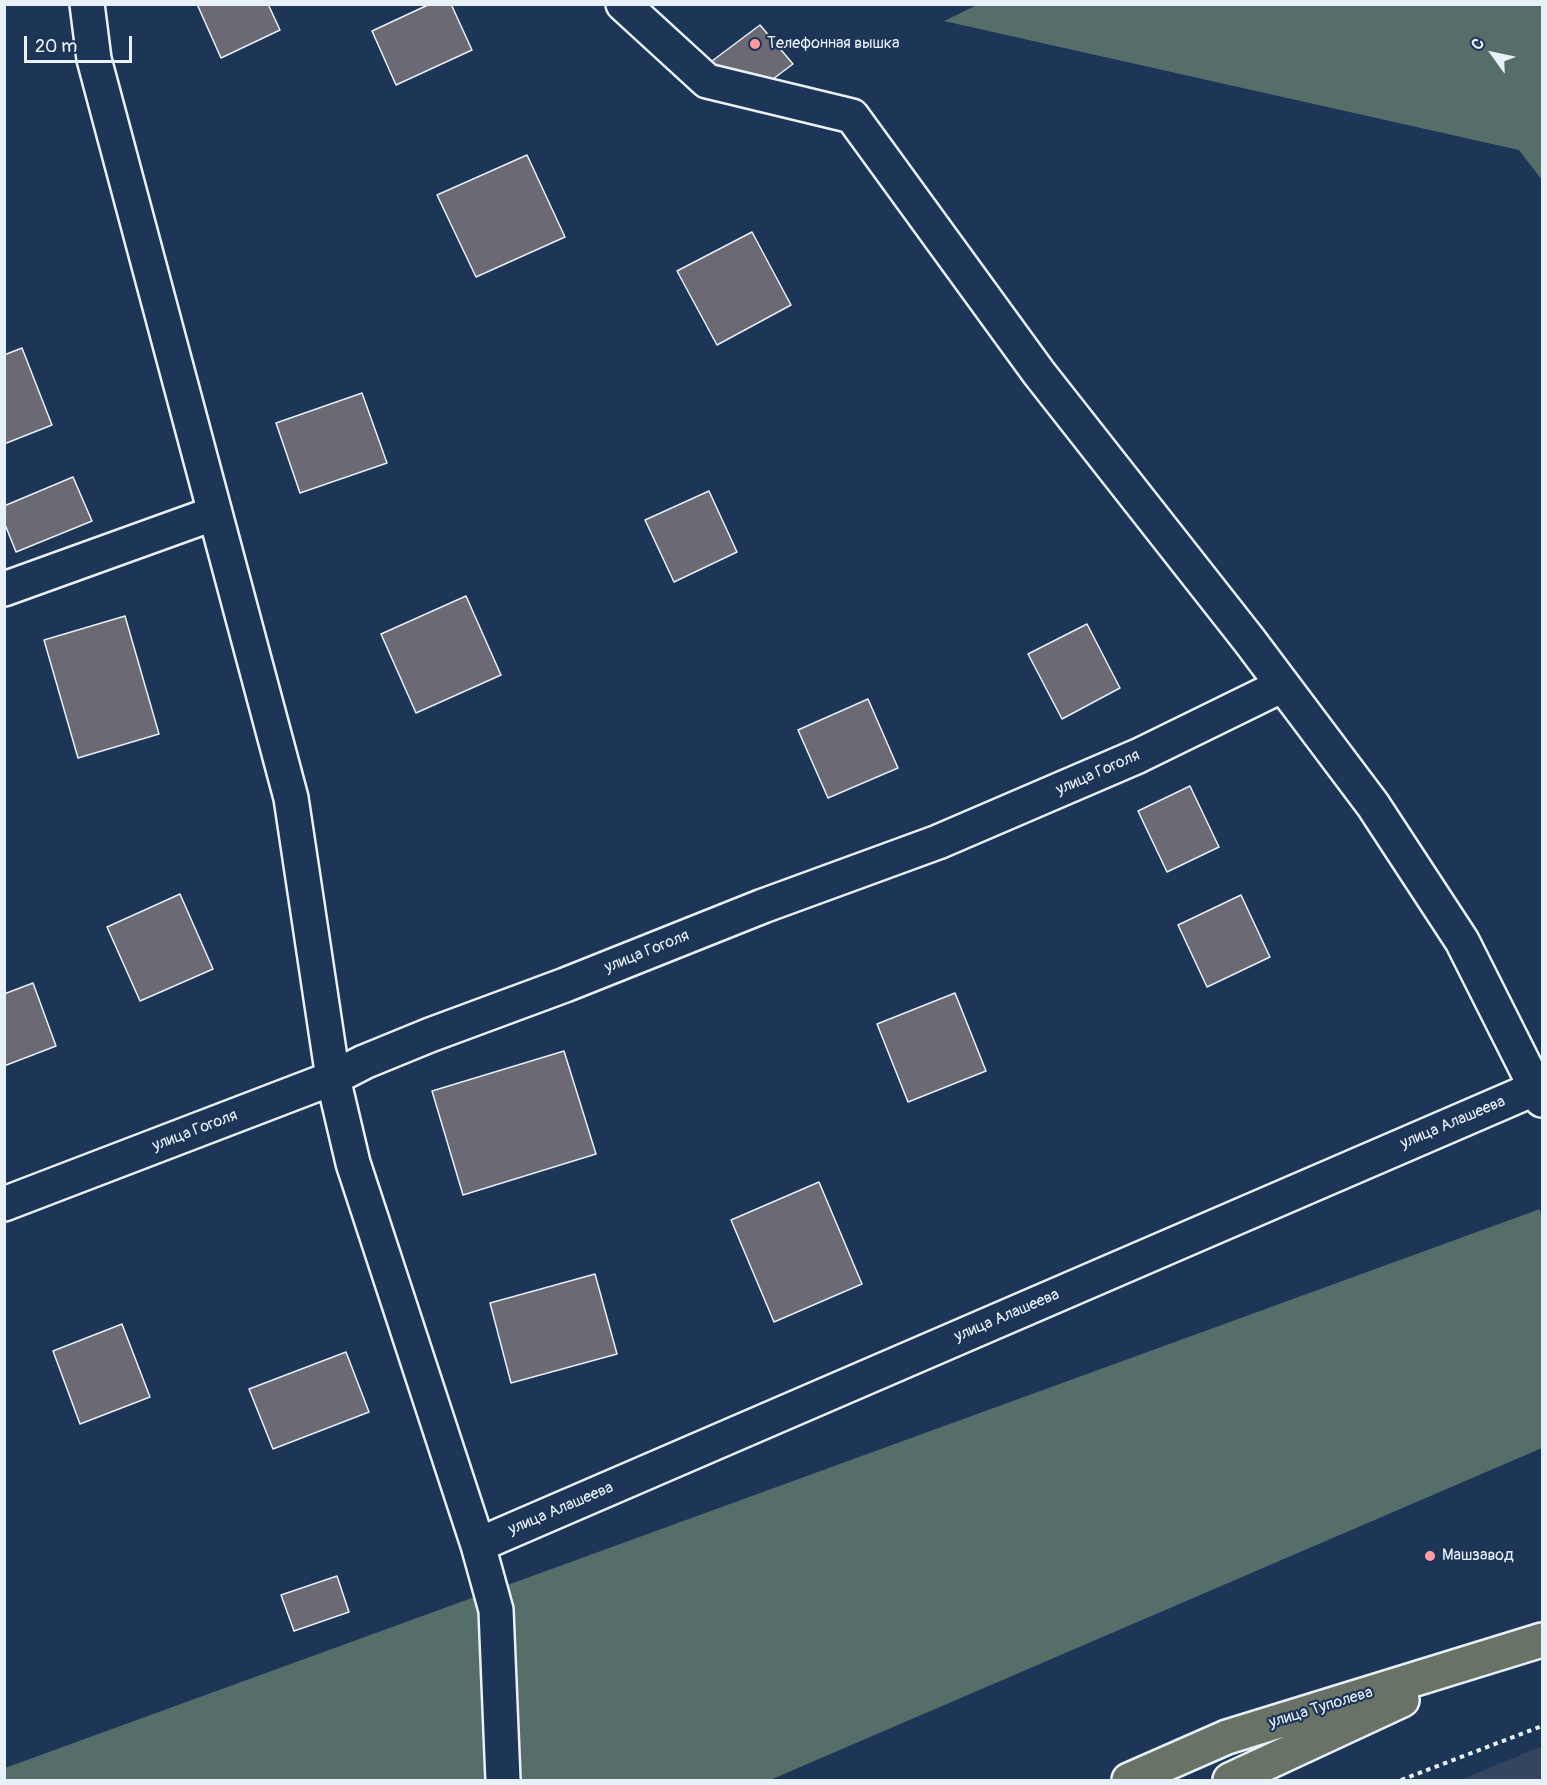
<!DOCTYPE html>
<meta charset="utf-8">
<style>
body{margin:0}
#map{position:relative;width:1547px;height:1785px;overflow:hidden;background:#1d3557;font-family:Pangolin,sans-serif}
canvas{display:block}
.frame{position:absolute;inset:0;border:6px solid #e8f1f8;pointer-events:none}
.north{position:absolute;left:1463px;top:24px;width:60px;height:60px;-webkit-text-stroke:4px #1d3557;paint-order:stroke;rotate:303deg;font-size:16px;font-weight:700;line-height:24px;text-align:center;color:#e8f1f8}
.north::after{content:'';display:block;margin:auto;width:21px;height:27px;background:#e8f1f8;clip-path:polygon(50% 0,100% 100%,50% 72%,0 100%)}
.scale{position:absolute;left:24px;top:36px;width:108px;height:27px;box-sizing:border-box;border:3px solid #e8f1f8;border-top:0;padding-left:8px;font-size:18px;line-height:21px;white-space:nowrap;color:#e8f1f8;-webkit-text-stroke:4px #1d3557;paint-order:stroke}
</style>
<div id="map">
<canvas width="1547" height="1785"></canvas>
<div class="frame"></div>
<div class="north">С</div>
<div class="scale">20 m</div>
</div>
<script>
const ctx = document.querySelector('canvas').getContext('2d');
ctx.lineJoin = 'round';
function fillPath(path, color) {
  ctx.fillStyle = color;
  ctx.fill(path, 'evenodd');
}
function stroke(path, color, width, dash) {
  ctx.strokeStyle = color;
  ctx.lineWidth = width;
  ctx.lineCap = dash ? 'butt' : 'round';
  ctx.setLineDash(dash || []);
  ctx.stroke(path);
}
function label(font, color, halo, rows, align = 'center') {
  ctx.font = font + ' Pangolin,sans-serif';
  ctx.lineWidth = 4.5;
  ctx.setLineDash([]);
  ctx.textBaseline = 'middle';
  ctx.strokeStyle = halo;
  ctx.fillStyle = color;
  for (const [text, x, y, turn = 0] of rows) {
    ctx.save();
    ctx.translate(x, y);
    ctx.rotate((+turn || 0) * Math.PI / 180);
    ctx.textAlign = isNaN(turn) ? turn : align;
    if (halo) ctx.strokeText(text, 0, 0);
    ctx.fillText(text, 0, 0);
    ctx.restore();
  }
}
fillPath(new Path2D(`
 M1542,1746V1780H1460Z`), '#344560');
fillPath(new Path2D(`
 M977,5H1542V180L1519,150L944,21Z
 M1540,1209L1542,1224V1448L770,1780H5V1768Z`), '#566e6a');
const building = new Path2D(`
 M197,4H268L280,30L221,58Z
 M430,4H451L472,50L396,85L372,31Z
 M760,25L793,64L765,85L708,64Z
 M527,155L565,237L476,277L437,195Z
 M752,232L791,305L717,345L677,271Z
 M22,348L52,425L4,444V355Z
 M362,393L387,463L300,493L276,423Z
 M73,477L92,521L16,552L4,522V506Z
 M709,491L737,552L674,582L645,520Z
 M466,596L501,675L416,713L381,634Z
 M125,616L159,734L78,758L44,640Z
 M1087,624L1120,688L1062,719L1028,654Z
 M868,699L898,768L828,798L798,730Z
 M1190,786L1219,847L1167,872L1138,811Z
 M180,894L213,969L140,1001L107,927Z
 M1241,895L1270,957L1207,987L1178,925Z
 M33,983L56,1046L4,1066V994Z
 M955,993L986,1071L908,1102L877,1024Z
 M564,1051L596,1154L463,1195L432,1091Z
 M819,1182L862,1284L774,1322L731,1220Z
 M595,1274L617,1354L511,1383L490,1303Z
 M122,1324L150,1397L80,1424L53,1351Z
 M346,1352L369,1412L273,1449L249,1389Z
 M337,1576L349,1612L294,1631L281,1595Z`);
fillPath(building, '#6b6a74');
stroke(building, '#e8f1f8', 1.5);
const minor = new Path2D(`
 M87,4L94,59L291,798L333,1078L353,1163L478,1545L496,1610L503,1780
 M623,4L707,81L852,116L1039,373L1249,640L1373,805L1462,941L1542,1100
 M4,589L215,513
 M4,1204L333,1078L364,1062L430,1035L565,985L763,906L938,842L1138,756L1283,685
 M478,1545L1536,1088`);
const major = new Path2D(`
 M1129,1780L1227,1737L1542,1640
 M1230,1780L1402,1700`);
stroke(minor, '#e8f1f8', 38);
stroke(major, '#e8f1f8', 38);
stroke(new Path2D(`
 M1401,1780L1542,1726`), '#e8f1f8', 4, [4.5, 4.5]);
stroke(minor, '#1d3557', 33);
stroke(major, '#697266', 33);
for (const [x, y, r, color] of [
 [755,44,6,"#ff9aa2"],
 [1430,1556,6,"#ff9aa2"]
]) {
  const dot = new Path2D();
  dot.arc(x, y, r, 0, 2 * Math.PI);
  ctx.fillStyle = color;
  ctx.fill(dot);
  stroke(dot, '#1d3557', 2);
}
label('16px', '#e8f1f8', '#1d3557', [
 ["Телефонная вышка",767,44],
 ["Машзавод",1442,1556]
], 'left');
label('16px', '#e8f1f8', '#1d3557', [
 ["улица Гоголя",1098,773,-24],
 ["улица Гоголя",647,952,-22],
 ["улица Алашеева",1453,1123,-23],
 ["улица Гоголя",195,1131,-21],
 ["улица Алашеева",1007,1316,-23],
 ["улица Алашеева",561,1509,-23],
 ["улица Туполева",1321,1708,-17]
]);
</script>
